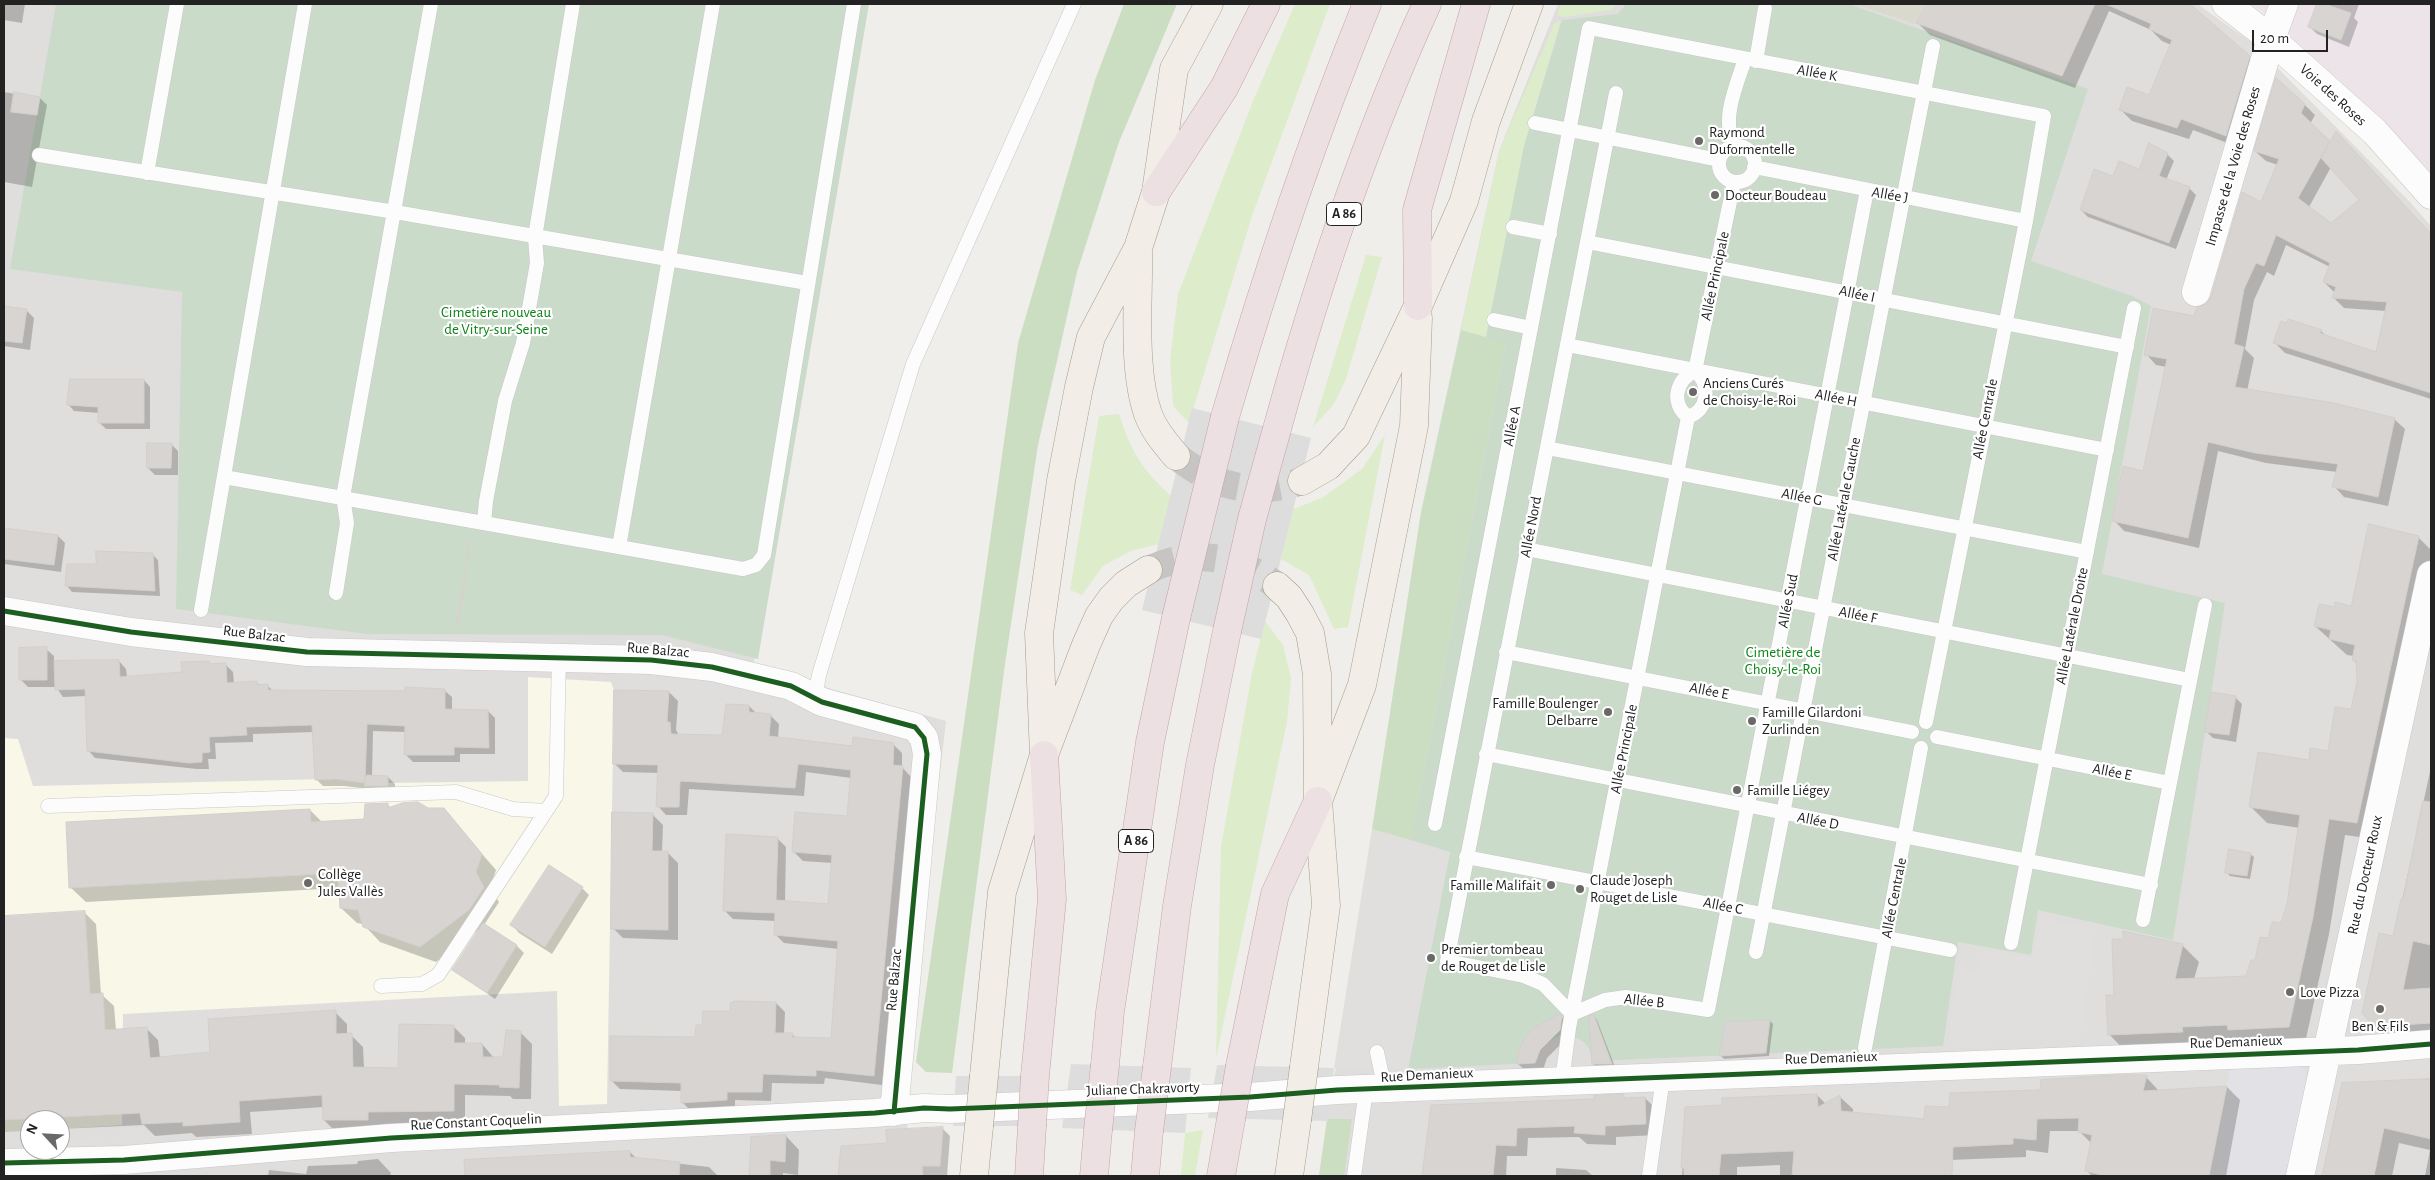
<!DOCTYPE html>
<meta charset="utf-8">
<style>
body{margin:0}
#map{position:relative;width:2435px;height:1180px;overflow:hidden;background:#f0eeeb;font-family:"Alegreya Sans",sans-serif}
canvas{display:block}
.frame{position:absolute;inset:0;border:5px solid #222;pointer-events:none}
.north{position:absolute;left:20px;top:1110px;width:50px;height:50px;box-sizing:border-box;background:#fff;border:1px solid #a7a7a7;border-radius:50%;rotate:295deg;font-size:14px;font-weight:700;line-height:20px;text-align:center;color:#222}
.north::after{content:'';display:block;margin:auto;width:18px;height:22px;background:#6a6968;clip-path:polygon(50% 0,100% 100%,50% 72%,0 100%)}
.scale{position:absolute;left:2252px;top:30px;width:76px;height:22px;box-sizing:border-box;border:2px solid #222;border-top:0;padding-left:6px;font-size:15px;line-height:18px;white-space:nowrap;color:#222;-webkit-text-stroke:4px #fff;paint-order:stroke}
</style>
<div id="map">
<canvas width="2435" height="1180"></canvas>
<div class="frame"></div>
<div class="north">N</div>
<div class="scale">20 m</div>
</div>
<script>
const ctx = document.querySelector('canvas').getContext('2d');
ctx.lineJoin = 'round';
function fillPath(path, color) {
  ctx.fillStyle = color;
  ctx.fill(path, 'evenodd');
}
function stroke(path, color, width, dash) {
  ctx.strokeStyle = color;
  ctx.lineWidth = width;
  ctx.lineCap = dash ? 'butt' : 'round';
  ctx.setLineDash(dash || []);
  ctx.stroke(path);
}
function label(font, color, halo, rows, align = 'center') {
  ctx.font = font + ' "Alegreya Sans",sans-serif';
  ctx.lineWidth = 4.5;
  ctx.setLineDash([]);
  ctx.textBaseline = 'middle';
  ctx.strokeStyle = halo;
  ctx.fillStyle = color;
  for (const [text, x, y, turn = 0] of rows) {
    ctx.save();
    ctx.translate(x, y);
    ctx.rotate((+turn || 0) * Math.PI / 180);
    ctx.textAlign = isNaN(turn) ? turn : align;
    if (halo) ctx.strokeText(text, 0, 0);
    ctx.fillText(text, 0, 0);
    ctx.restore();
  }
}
fillPath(new Path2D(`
 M4,4H868L753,667L946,721L903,1088L913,1176H4ZM30,1120H60V1150H30Z
 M1558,4H2197L2254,44L2409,201L2431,226V1176H1319L1421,512L1499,151Z`), '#dfdedc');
fillPath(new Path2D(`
 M2251,4H2431V173L2263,12Z`), '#ede4e9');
fillPath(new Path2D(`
 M528,677L611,682L614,690L607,1104L559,1106L557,991L123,1014L122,1125L60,1129V1120H30V1131L4,1132V738L18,739L33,786L327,779L388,783L528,781Z`), '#f8f7e8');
fillPath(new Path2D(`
 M1856,4H1924L1914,24Z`), '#d9d9cd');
fillPath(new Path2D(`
 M1295,4H1330L1252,216L1189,423L1173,406L1170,360L1178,294L1253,101Z
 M1561,4H1616L1611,10L1564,17L1557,15Z
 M1561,20L1524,146L1486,337L1461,330L1499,151L1554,24Z
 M1366,255L1382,257L1346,379L1334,404L1313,427Z
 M1119,414C1131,452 1142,469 1171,496L1159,544L1131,551L1103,566L1082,595L1070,590L1099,416Z
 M1385,435L1348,627L1334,629L1309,575L1281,559L1293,509L1322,498L1362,469Z
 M1265,621L1283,645L1291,678L1287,722L1216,1058L1221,846L1252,673Z
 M1203,1130L1195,1176H1181L1185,1133Z`), '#ddeccb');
fillPath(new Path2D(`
 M1124,4H1177L1119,142L1077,272L1038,445L1005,664L952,1073L926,1072L916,1062L1018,343L1095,80Z
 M1461,330L1506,343L1411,840L1372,829L1421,513Z
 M1327,1119H1352L1344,1176H1319Z`), '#cbdec1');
fillPath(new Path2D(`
 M56,4H869L758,659L662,635L367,634L176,609L182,292L10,269Z
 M1626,4H1849L2088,89L2031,261L2132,296L2151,306L2102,574L2225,603L2173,940L2038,910L2031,955L1958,942L1943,1046L1592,1061C1590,1041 1579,1037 1561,1035C1547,1041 1539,1049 1535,1063L1408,1069L1450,852L1411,840L1506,344L1486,337L1524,146L1562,20L1618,14Z`), '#cadbca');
fillPath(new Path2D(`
 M225,625L364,641L502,642V650L370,649L224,633Z
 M563,643H660V650H562Z
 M1372,829L1450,852L1408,1069L1334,1068Z
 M2040,920L2096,928L2079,1040L1948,1041L1958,969L1980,971L1983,950L2034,958Z
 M151,1134V1142L112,1144L111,1136Z
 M103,1137V1145L60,1147V1139Z`), '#e0dfde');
fillPath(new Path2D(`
 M2293,1063L2305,1070L2308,1085L2287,1176H2209L2231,1065Z`), '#e2e1e5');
fillPath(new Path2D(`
 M1192,408L1311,438L1261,639L1142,610Z
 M1071,1064L1191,1068L1185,1133L1062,1128Z
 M1217,1065L1334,1068L1328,1121L1208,1118Z
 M956,1076H1049L1046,1126H953Z`), '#dedddd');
fillPath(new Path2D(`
 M4,4H25L22,23L4,20Z
 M1928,4H2179L2187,7L2261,69L2238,147L2193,130L2189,139L2132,121L2120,109L2150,97L2171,45L2162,41L2151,30L2109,11L2075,88L1930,35L1918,23Z
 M2318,4H2359L2354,18L2358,22L2349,47L2317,34L2310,27Z
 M4,92L40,98L47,105L32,187L4,182Z
 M2304,104L2315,115L2310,124L2330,144L2347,143L2431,235V399L2285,353L2275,343L2321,331L2326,336L2377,353L2386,311L2344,308L2334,298L2335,293L2324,282L2330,267L2286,245L2274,276L2267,272L2254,300L2245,349L2254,358L2247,391L2394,419L2405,429L2388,506L2344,497L2334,486L2337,472L2266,463L2218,451L2199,548L2124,531L2114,520L2144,473L2167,367L2156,365L2146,354L2195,317L2208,304L2262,204L2278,165L2266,161L2255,151ZM2331,167L2361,200L2331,224L2309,207Z
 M2167,154L2174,161L2166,180L2189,188L2196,195L2176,249L2088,217L2081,210L2114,178L2140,171Z
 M4,307L27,311L34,318L30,350L4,346Z
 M144,380L150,387V429H106L99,422V413L74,411L68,404Z
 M171,444L178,451V475H155L148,468Z
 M4,529L58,536L65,543L61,572L4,564Z
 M2418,537L2431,550V568L2373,839L2345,835L2329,934L2305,1043L2125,1051L2109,1034L2115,996L2182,945L2199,962L2194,979L2247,977L2269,940L2282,925L2288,905L2300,828L2267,823L2250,806L2310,762L2329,752L2352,711L2358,682L2357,664L2353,659L2354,656L2347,655L2315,626L2335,609L2352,607Z
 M152,554L158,560L160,596L72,592L67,586Z
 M46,649L54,656V663L119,661L126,669L127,677L183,673L209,662L212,665H226L233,672L234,684L257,683L260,686H268L273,691L406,693L444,690L452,697V710L488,711L495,718V754H460V762H413L405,754L406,732L373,731L372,777H388L395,784V792L344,786H323L316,779L314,732L253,734V742L215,743L216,759H208L209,769H197L95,758L88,750L86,696L63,697L56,687H28L20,679Z
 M669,692L678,701L676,730L679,735L723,736L749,706L757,714L770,715L779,724L778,739L853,748L893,744L902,753V767L911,777L882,1085L825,1078L824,1084L772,1083L771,1101L735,1100V1109L691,1111L682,1102V1091L620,1089L611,1080L696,1038L703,1026L731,1013L776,1003L785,1012L784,1034H792L796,1038L833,1039L839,949L784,943L775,934L776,921L733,919L724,910L777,838L786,847L785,902L830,906L833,863L803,861L794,852L848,817L851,778L806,772L804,796L689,789L687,815H666L658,806L659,773L623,772L614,763Z
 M2235,697L2242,704L2236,742L2213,738L2206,731Z
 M2431,767V1039L2391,1042L2375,1026Z
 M387,804L391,808L443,809L496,870L490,888L499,902L484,925L517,946L524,953L495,999L454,970L481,928L436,962L380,942L363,924L357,923L341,908L340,888L86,902L70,887L310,810L323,823L366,820Z
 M653,815L663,825L662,852L668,853L678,863V940L623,938L613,928Z
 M2250,854L2254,857L2250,879L2230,876L2226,872Z
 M582,888L589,895L552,954L519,933L512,925Z
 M84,912L96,924L101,994L114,1006L116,1030L146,1028L158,1040L160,1058L212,1053L335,1012L347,1024V1035H351L363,1047L364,1068L399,1069L453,1026L465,1038V1044H482L494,1058H504L520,1032L532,1044L531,1099H513L510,1096L465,1095V1123L380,1124V1131L336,1132L324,1120V1107L250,1112L252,1134L196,1137L192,1133L155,1136L144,1125L60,1129V1120H30V1131L4,1132V917Z
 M1559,1015L1569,1025L1567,1038L1547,1058L1543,1070L1526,1071L1518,1064Z
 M1594,1016L1597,1020L1615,1067H1597L1593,1064Z
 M1770,1021L1773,1024L1769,1056L1724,1059L1720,1055Z
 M2146,1077L2159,1091L2227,1087L2240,1100L2226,1176H2092L2086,1170L2091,1143L2079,1131H2050L2048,1153L2026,1150V1157L1924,1161L1922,1176H1780V1165L1737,1167V1176H1682L1686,1108L1724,1107L1817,1095L1826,1104L1840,1097L1853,1109V1114L1925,1120L1950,1109L2041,1091Z
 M2431,1079V1176H2425L2430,1150L2399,1143L2392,1176H2323L2343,1085Z
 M1623,1096L1626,1099L1645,1098L1656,1109V1135L1616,1137V1145L1587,1144L1579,1137L1528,1138L1527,1156H1507L1506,1176H1419H1424L1432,1107L1596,1100Z
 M943,1129L950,1136L947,1176H839L842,1147L888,1144Z
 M786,1136L799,1150L798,1175L783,1173V1176H750L753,1138Z
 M630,1152L637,1159L709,1167L718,1176H491L494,1159Z
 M378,1159L391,1173L390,1176H268L269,1170L306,1174L308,1166L357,1164L358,1161Z
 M1556,1168L1586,1170L1593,1176H1556Z`), '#0003');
const building = new Path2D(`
 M1926,4H2095L2062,76L1916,23Z
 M2106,4H2190L2250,56L2226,136L2181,119L2177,128L2119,110L2127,87L2149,95L2172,40L2149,29L2151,24Z
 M2317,4H2325L2351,13L2341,40L2308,27Z
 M2276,78L2305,104L2301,113L2330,141L2298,198L2331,223L2359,200L2321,158L2336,131L2431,234V393L2273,343L2281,321L2286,323L2288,319L2322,330L2320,333L2376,352L2387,302L2332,298L2336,287L2323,282L2330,263L2276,235L2264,266L2256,263L2244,289L2234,344L2244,347L2235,387L2334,403L2395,418L2378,497L2332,487L2338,464L2255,453L2208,442L2188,538L2112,521L2123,466L2143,471L2167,359L2144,355L2153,308L2194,316L2197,307L2206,304L2211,297L2242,192L2261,202L2279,159L2254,151Z
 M14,92L40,97L37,115L11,112Z
 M2149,143L2168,153L2159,176L2190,187L2169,243L2080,210L2094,169L2113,176L2119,161L2139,169Z
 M4,306L27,309L22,343L4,341Z
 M70,379H144V423H98V407L67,405Z
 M147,443H172L171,468H147Z
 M2369,524L2419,536L2357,823L2329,819L2313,917L2289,1027L2228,1030L2227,1025L2182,1027L2183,1032L2108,1035L2106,995H2114L2112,939H2123V931L2183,944L2175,979L2246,976L2251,960H2255L2260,937L2268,938L2272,922L2281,923L2287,904L2300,815L2249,807L2258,752L2309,760L2310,748L2328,751L2335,707L2351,709L2357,682L2356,661L2352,660L2355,645L2329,639L2331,630L2314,626L2319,604L2334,607L2335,602L2351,606Z
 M4,528L58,535L54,565L4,559Z
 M96,551L153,553L155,591L65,586L67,564H96Z
 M47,647V680H19V648Z
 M119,660L120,677L182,672L181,662L209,661L210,664L226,663L227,683L257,681V685L268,684V690L405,691V687L445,689V709L488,710L489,748L454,747V755H404L405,726L367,724L365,783L336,779L315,780L312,725L246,727L247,735L209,737L210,752L202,753V762L189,763L87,751L85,689L55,690L54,661Z
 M614,690L669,691L667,722H670L671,734L722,735L726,704L749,705V712L771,714L769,736L852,746L853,737L894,743L893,765L903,766L874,1076L816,1070V1076L763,1074L762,1092H727V1100L681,1103V1083L610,1081V1036L695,1037L696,1025H702L703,1011H730V1003L735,1001L776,1002L775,1033H793L792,1037L831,1038L838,941L774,935L775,913L723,911L726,834L778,837L776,900L828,904L832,855L792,852L795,812L847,816L851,770L798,764L795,788L680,781L679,807H656L658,765L613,764Z
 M2211,692L2236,696L2229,735L2205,732Z
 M365,775L388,776V786H365Z
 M2423,801L2431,802V945L2413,941L2403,990L2431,988V1023L2374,1027L2362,1013L2379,933L2393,936L2401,899H2403Z
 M418,802L428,808H444L482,854L476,872L484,887L469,910L420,947L363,927L358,910L340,908L338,873L69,888L66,822L310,809L311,822L364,819L365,804L388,803V808L402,803Z
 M612,812L653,813L652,851H668V930L611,929Z
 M2229,849L2251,853L2247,876L2225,873Z
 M549,865L583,887L545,947L510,925Z
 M85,911L90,994L103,993L105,1030L147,1027L150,1058L210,1052L208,1019L336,1010V1034L352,1033L353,1067L398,1068L399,1024L454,1025V1043H482L483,1057H503L506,1030L521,1031L519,1088L499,1087L500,1085L454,1084V1111L368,1112V1120H323L322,1095L239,1101L240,1122L183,1126V1122L142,1124L140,1113L4,1120V916Z
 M483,923L517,945L487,993L452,970Z
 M1560,1014L1562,1017L1560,1030L1540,1050L1535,1063L1517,1064L1518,1051L1526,1036L1534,1028Z
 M1594,1015L1612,1064H1592L1589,1016Z
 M1770,1020L1766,1053L1719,1056L1725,1022Z
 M2118,1075H2147L2143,1091L2227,1086L2209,1176H2106L2085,1171L2092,1135L2078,1132L2079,1118L2037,1119L2036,1140L2013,1138V1144L1953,1147L1952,1176H1792L1794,1151L1721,1154L1719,1176H1684V1168H1681L1685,1107L1722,1105V1098L1817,1094L1818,1107L1840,1095L1841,1111L1924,1119L1925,1106L1949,1107L1950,1093L2040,1090L2041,1080Z
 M2431,1079V1139L2384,1128L2374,1176H2322L2342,1083Z
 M1623,1094L1625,1098L1645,1097L1646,1124L1605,1126V1135L1574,1133L1575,1126L1517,1128L1516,1146L1496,1145L1493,1176H1422L1431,1105L1594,1099V1096Z
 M943,1127L940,1166H922L923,1176H838L841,1146L887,1143L886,1130Z
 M786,1135L785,1162L770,1160V1176H749L751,1137Z
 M630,1151V1157L680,1162L679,1176H465L464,1160Z`);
fillPath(building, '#d7d4d2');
stroke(building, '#d3d0cc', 1);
stroke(new Path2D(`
 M1176,456C1216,487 1252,497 1302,481
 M1148,570C1195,548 1236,555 1277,586`), '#c7c5c3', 28, [28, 14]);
const service = new Path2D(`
 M1756,61L1765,8
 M1616,93L1447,961L1524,976L1543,984L1572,1014L1605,1000L1626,997L1708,1010L1867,190
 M1535,123L1719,160
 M1734,146C1721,118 1736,87 1745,59
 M1719 164a18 18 0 1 1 36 0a18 18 0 1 1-36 0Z
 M39,155L395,212L807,283
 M1754,167L2026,221
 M147,173L177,4
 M1513,227L1550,234
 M1587,242L2127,347
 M1494,320L1531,328
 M1567,345L2107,450
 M1695,371L1734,182
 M1695,371C1711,384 1709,410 1688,417C1670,403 1676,380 1695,371Z
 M1547,448L2087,552
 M224,477L743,569L756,565L764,555L854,4
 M484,523L486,501L505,401L523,343L537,263L535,237L573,4
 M619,547L713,4
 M1526,549L2190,680
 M336,593L347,523L343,497L431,4
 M201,610L305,4
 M1506,652L1912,732
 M815,698L819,675L913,364L1074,4
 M1937,737L2170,783
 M1486,754L2151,885
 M48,806L456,792L513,809L546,811
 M1435,824L1589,28L2044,116L2026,221L1926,722
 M1466,857L1950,950
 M2143,920L2205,605
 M2011,943L2134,308
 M1756,952L1933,46
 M381,986L422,984L438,975L556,796L559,657
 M1865,1048L1921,748
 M1377,1052L1381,1071L1389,1089
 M1562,1081L1569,1028L1688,417
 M1354,1176L1366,1090
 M1649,1176L1663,1078`);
const minor = new Path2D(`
 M2226,4L2271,39L2375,132L2431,195
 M2196,292L2271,39L2284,4
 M4,611L131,632L307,652L651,660L712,667L791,686L822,702L915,727L924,738L927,754L894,1112
 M4,1163L124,1160L391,1138L875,1113L924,1108L950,1109L1250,1097L1337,1090L2358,1050L2431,1044
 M2300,1176L2431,575`);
const primary = new Path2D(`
 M1138,252C1139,301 1132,368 1148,414C1154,430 1165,443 1176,456
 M1302,481L1328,466L1356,436L1418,306L1464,201L1486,121L1529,4
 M1277,586L1289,597L1300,614L1310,633L1317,674L1318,801L1326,905L1304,1067
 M1044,755L1039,633L1061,481L1079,387L1091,337L1138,248L1156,192L1174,69L1209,4
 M1318,801L1362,685L1414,426L1418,318
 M984,1076L1002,892L1044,755L1086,645L1099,616L1111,599L1126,584L1148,570
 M974,1176L979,1126
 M1289,1176L1297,1120`);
const motorway = new Path2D(`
 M1156,192L1224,88L1266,4
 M1418,306L1417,210L1476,4
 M1225,417C1266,276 1312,139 1367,4
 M1277,429C1317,284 1365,140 1427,4
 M1105,1065L1110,1012L1150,742L1176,618
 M1240,1066L1275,894L1318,801
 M1157,1067L1177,906L1200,765L1227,631
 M1035,1076L1052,899L1044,755
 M1029,1176L1032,1126
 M1094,1176L1098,1130
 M1145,1176L1149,1131
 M1221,1176L1231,1119`);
stroke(service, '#c9c8c7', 15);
stroke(minor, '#c9c8c7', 29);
stroke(primary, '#a79c86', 29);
stroke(motorway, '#c5a2ac', 29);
stroke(new Path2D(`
 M457,629L470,541`), '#dccecd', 3, [2.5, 2.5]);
stroke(service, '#fdfcfc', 14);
stroke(minor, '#fdfcfc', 28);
stroke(primary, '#f3ede7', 28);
stroke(motorway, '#ece0e2', 28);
const primaryBridge = new Path2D(`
 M1297,1120L1304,1067
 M979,1126L984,1076`);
const motorwayBridge = new Path2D(`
 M1176,618L1225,417
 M1227,631L1252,519L1277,429
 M1231,1119L1240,1066
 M1032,1126L1035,1076
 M1098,1130L1105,1065
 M1149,1131L1157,1067`);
stroke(primaryBridge, '#a79c86', 29, []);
stroke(motorwayBridge, '#c5a2ac', 29, []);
stroke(primaryBridge, '#f3ede7', 28);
stroke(motorwayBridge, '#ece0e2', 28);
stroke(new Path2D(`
 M4,611L131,632L307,652L651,660L712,667L791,686L822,702L915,727L924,738L927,754L894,1112
 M4,1163L124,1160L391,1138L875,1113L924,1108L950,1109L1250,1097L1337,1090L2358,1050L2431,1044`), '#1b5e20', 5);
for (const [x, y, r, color] of [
 [1699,141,5,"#6a6968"],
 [1715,195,5,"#6a6968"],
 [1693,392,5,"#6a6968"],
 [1608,712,5,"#6a6968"],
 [1752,721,5,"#6a6968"],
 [1737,790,5,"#6a6968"],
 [308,883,5,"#6a6968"],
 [1551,885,5,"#6a6968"],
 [1580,889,5,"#6a6968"],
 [1431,958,5,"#6a6968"],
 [2290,992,5,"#6a6968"],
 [2380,1009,5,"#6a6968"]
]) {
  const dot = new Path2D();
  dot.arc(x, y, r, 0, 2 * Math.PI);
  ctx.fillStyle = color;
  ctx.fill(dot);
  stroke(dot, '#fff', 2);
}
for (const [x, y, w] of [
 [1344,214,35],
 [1136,841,35]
]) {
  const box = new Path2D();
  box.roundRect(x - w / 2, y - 11.5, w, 23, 4);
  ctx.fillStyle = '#fff';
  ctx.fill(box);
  stroke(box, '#222', 1);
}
label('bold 14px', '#222', null, [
 ["A 86",1344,214],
 ["A 86",1136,841]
]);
label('15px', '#222', '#fff', [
 ["Allée K",1817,73,10],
 ["Voie des Roses",2333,95,42],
 ["Impasse de la Voie des Roses",2233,166,-74],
 ["Allée J",1890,195,10],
 ["Allée Principale",1715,276,-78],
 ["Allée I",1857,294,12],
 ["Allée H",1836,398,11],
 ["Allée Centrale",1985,419,-79],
 ["Allée A",1512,426,-79],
 ["Allée G",1802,497,11],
 ["Allée Latérale Gauche",1844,499,-79],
 ["Allée Nord",1531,527,-79],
 ["Allée Sud",1788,601,-79],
 ["Allée F",1858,615,11],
 ["Allée Latérale Droite",2072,626,-79],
 ["Rue Balzac",254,634,7],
 ["Rue Balzac",658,650,5],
 ["Allée E",1709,691,11],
 ["Allée Principale",1624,749,-79],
 ["Allée E",2112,772,11],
 ["Allée D",1818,821,11],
 ["Rue du Docteur Roux",2365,875,-78],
 ["Allée Centrale",1894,898,-79],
 ["Allée C",1723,906,11],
 ["Rue Balzac",894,980,-85],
 ["Allée B",1644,1001,6],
 ["Rue Demanieux",2236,1042,-2],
 ["Rue Demanieux",1831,1058,-2],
 ["Rue Demanieux",1427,1075,-3],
 ["Juliane Chakravorty",1143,1089,-2],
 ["Rue Constant Coquelin",476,1122,-3]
]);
label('15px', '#222', '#fff', [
 ["Raymond",1709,132],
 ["Duformentelle",1709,149],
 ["Docteur Boudeau",1725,195],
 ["Anciens Curés",1703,383],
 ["de Choisy-le-Roi",1703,400],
 ["Famille Boulenger",1598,703,"right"],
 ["Delbarre",1598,720,"right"],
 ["Famille Gilardoni",1762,712],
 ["Zurlinden",1762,729],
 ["Famille Liégey",1747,790],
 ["Collège",318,874],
 ["Jules Vallès",318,891],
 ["Claude Joseph",1590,880],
 ["Rouget de Lisle",1590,897],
 ["Famille Malifait",1541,885,"right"],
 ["Premier tombeau",1441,949],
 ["de Rouget de Lisle",1441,966],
 ["Love Pizza",2300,992],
 ["Ben & Fils",2380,1026,"center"]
], 'left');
label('15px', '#0c8416', '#fff', [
 ["Cimetière nouveau",496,312],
 ["de Vitry-sur-Seine",496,329],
 ["Cimetière de",1783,652],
 ["Choisy-le-Roi",1783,669]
]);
</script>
